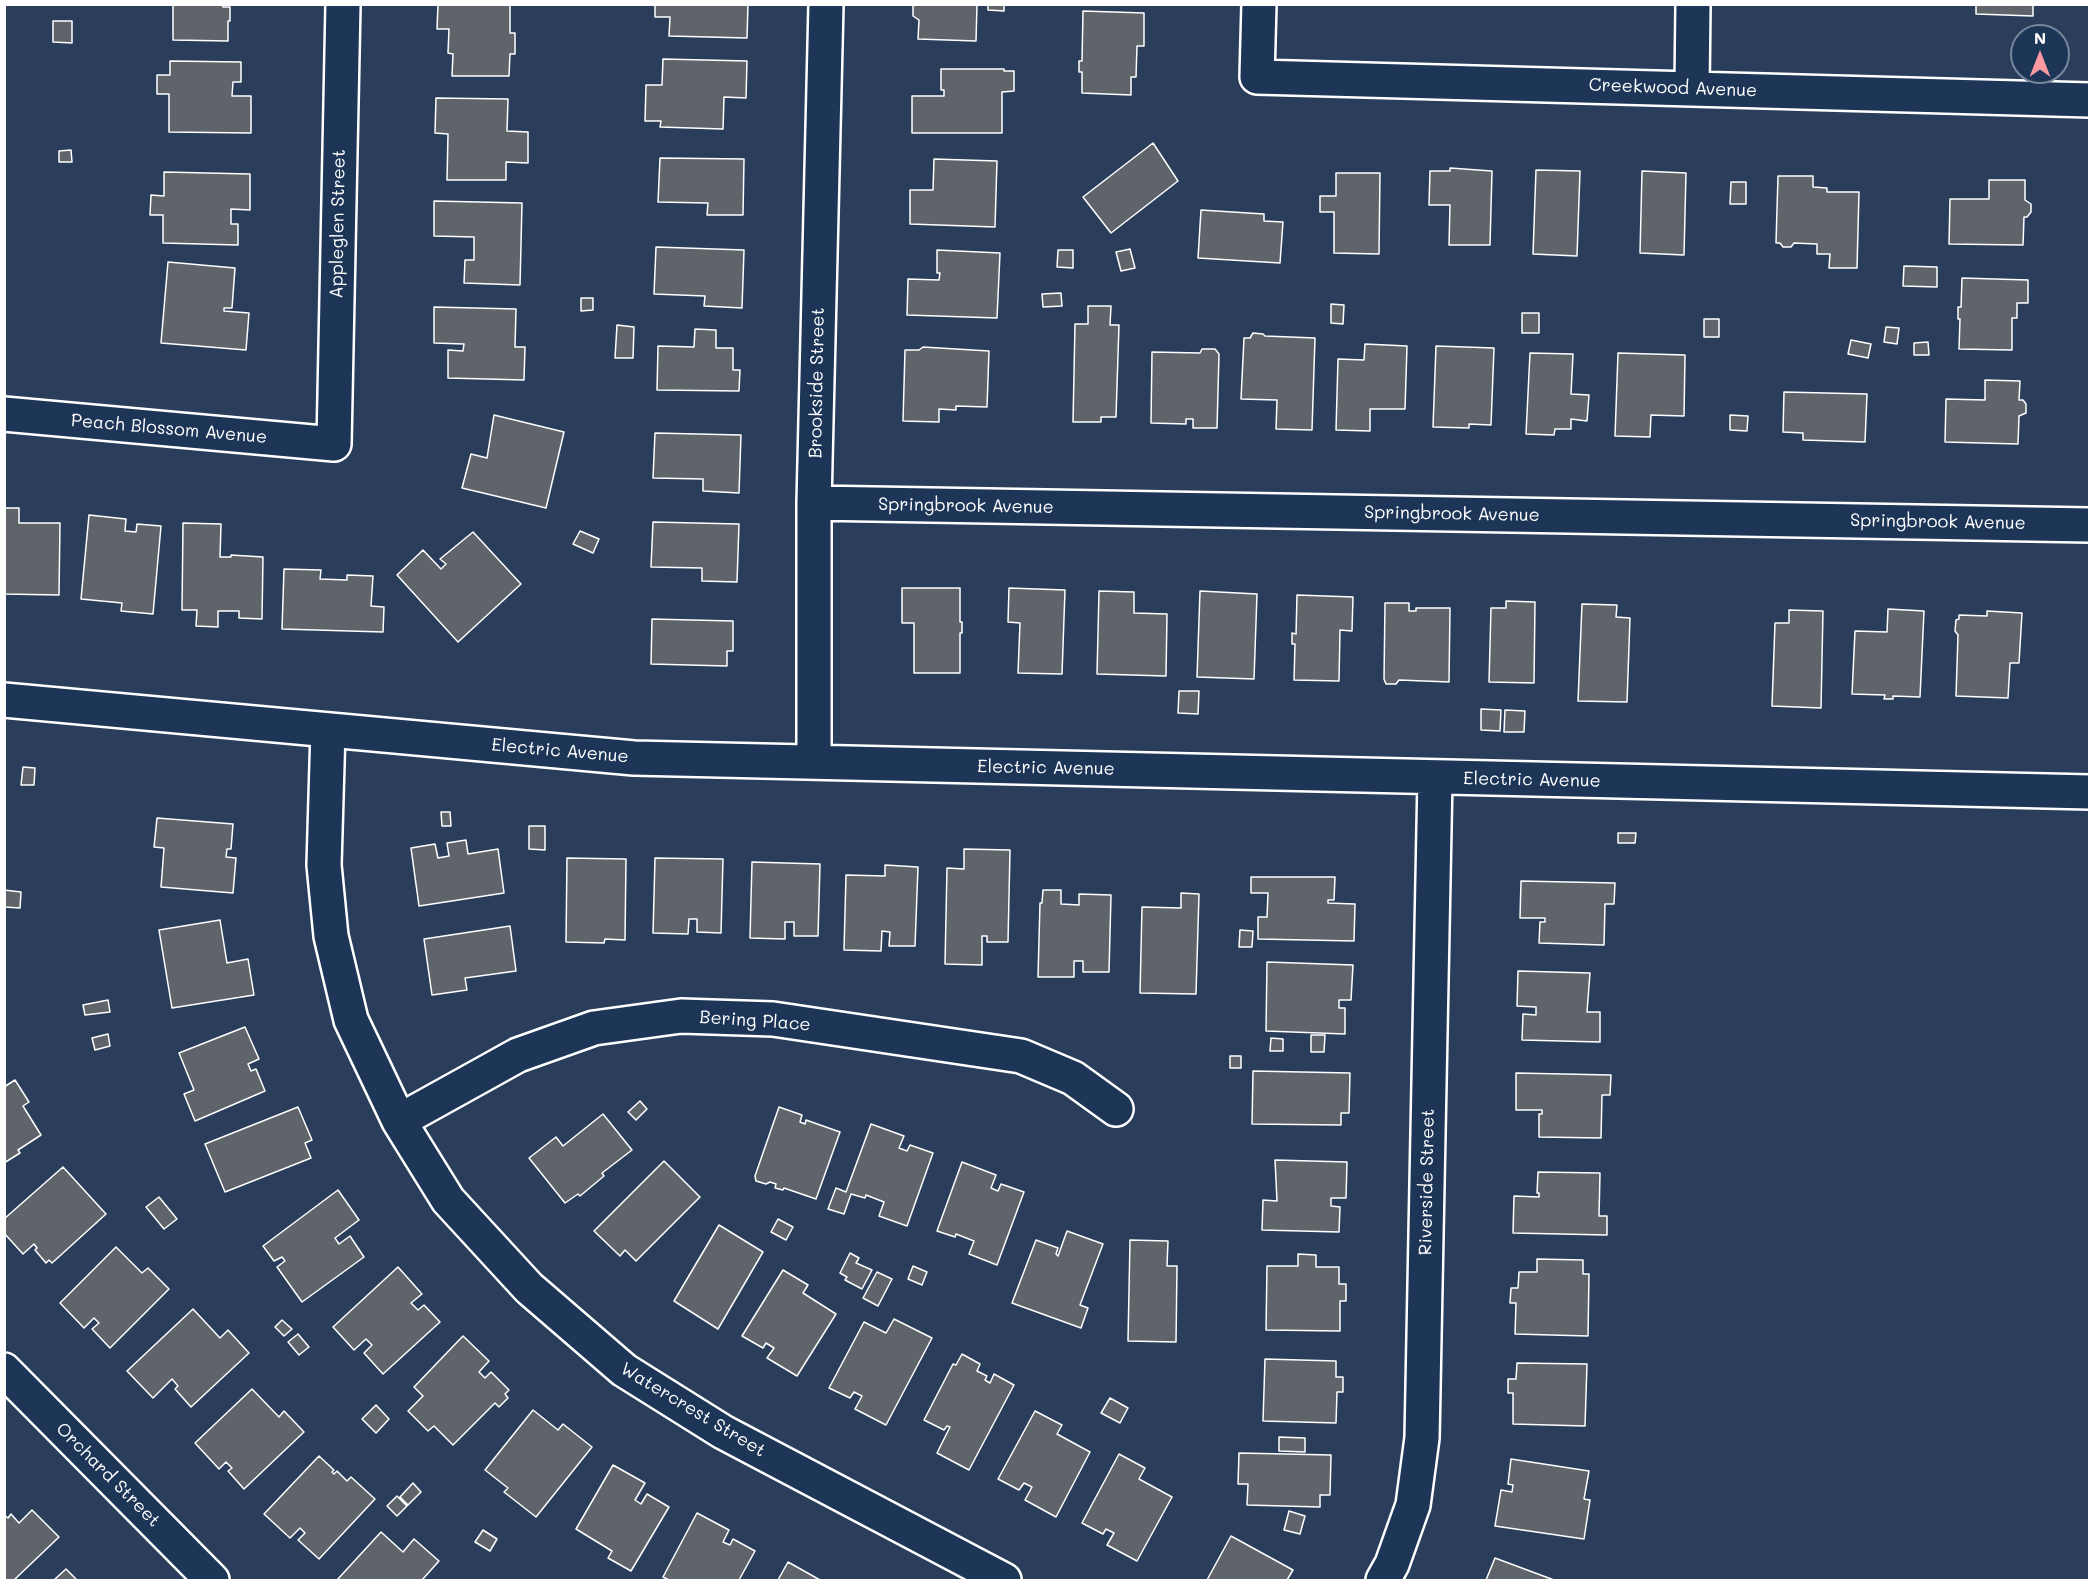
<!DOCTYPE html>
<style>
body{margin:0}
#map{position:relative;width:2094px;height:1585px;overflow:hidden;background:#2a3e5b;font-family:Mali,sans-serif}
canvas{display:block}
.frame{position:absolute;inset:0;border:6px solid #fff;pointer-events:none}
.north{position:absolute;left:2010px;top:24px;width:60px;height:60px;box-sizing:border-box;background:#1d3557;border:2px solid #77869a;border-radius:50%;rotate:0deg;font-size:16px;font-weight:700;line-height:24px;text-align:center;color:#fff}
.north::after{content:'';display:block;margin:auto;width:21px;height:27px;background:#ff9aa2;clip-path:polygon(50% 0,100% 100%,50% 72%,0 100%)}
</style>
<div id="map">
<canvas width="2094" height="1585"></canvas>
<div class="frame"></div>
<div class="north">N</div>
</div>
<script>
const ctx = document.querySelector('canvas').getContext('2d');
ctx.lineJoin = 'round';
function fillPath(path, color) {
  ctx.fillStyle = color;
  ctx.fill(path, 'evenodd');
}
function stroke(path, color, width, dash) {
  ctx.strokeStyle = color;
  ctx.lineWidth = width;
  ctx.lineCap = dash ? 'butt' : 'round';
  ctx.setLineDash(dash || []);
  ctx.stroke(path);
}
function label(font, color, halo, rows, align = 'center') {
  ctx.font = font + ' Mali,sans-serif';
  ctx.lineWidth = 4.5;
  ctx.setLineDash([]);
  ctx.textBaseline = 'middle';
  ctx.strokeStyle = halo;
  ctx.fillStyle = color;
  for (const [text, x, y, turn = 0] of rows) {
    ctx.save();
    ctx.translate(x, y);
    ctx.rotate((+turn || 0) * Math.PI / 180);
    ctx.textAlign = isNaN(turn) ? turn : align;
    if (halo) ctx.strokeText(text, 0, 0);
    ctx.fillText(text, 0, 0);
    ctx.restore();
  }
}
const building = new Path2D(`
 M173,4H223V7H230V21H228V41L173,40Z
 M438,4H510V33H515V54H510L509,76H452L453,54L448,53L449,29H437Z
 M655,4H748L747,38L669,36L670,17H655Z
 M918,4H977L976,41L918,39L919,20L913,16V6Z
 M988,4H1004V11L988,10Z
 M2033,4V16L1976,14V5H1944Z
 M1083,11L1144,13V46H1137L1136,77H1131V95L1082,93V72H1079V61H1082Z
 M53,21H72V43L53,42Z
 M663,59L747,61L746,98L724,97L723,129L660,127L661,121H645L646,85H662Z
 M170,61L241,62V82H233L232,96H251V133L169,132V94H157V75H170Z
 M941,69H1004V71H1014V91L1002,92V133H912V96H944V90H941Z
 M436,98L508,99L507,131L528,132V163L506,162V180H447L448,134L435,133Z
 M1153,143L1178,181L1111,233L1083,197Z
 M71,150L72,162H59V151Z
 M660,158L744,159L743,215H707L708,203L658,202Z
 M934,159L997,161L995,227L910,224V190H933Z
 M1450,168L1492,171L1490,245H1449L1450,205H1429L1430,171H1450Z
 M1536,170L1580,171L1577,256L1533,254Z
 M1642,171L1686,173L1684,255L1640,253Z
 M164,172L250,174V210L231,209V224H238V245L163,243V215H150L151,195L164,196Z
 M1336,173H1380L1379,254L1334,253V212H1320V196H1336Z
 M1778,176H1813V187L1827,188V192H1859L1857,268H1829L1830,254H1817V244L1794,243L1791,247H1783L1780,243H1776Z
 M1989,180H2025V200L2031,204V212L2027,217H2024L2023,245L1949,244L1950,199H1989Z
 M1731,182H1746V204H1730Z
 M434,201L522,203L520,285L464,283L465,260H474V237L434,236Z
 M1201,210L1264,214V221L1283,222L1280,263L1198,258Z
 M656,247L744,250L742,308L704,306L705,296L654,294Z
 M1130,249L1135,268L1121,271L1116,252Z
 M937,250L1000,253L997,318L907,315L908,279L939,280L940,273H937Z
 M1058,250H1073V268L1057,267Z
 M168,262L235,268L232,308H224V311L249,313L246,350L161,343Z
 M1904,266L1937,267V287L1903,286Z
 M1962,278L2028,280V303H2017V318H2012V350L1959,349L1960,319H1958V307H1961Z
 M1061,293L1062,306L1043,307L1042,294Z
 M581,298H593V310L581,311Z
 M1331,304L1344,305L1343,324L1331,323Z
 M1088,306H1111L1110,325H1119L1116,417H1101V422H1073L1075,324H1088Z
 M434,307L516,309L515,347H525L524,380L448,378V350L463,351L464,344L434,343Z
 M1522,313H1539V333H1522Z
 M1704,319H1719V337H1704Z
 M617,325L634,327L633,358H615Z
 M1886,327L1899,328L1897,344L1884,342Z
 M695,329L716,330V348H733V370H740L739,391L657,390L658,346L694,347Z
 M1253,333L1263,334L1265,336L1315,338L1312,430L1276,429L1277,400L1241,399L1244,338H1250Z
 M1851,340L1871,344L1868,358L1848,354Z
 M1928,342L1929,355H1914V343Z
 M1365,344L1407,346L1405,409H1370V431L1336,430L1338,359L1364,360Z
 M1436,346L1494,348L1491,425L1469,424V428L1433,427Z
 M923,347L989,351L987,407L956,406V410L939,409V422L903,421L905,350H919Z
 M1202,349H1215L1219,354L1217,428H1193V419H1186V424L1151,423L1152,352L1200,353Z
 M1530,353L1573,354L1571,394L1589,395L1587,421L1571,419V429H1555L1554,435L1526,434Z
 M1618,353L1685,355L1684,416L1651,415L1650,437L1615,436Z
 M1985,380L2020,381L2019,400H2023L2026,404V413L2019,416L2018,444L1945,442L1946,399L1985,400Z
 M1784,392L1867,394L1865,442L1803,440V433L1783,432Z
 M494,415L564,432L546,508L462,488L471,454L487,458Z
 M1730,415L1748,416L1747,431L1730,430Z
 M655,433L741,435L739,493L703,491V479L653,478Z
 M4,508H19V523H60L59,595L4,594Z
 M89,515L126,519L125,531L136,532L137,524L161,526L153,614L121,611L122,603L81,599Z
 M653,522L739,524L737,582L702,581V568L651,567Z
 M183,523L221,524L220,557H231V555L263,557L262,619L239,618V611H218V627L196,626L197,610H182Z
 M580,531L599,539L593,553L573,544Z
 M473,532L521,584L458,642L397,575L423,550L441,569L446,564L440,559Z
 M284,569L321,570L320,579L347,580V575L373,576L371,606L384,607L383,632L282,629Z
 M902,588H960V622H962V633H960V673H914V623H902Z
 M1009,588L1065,590L1062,674L1018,673L1020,623L1008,622Z
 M1099,591L1134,592V613L1167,614L1166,676L1097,674Z
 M1200,591L1257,594L1254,679L1197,677Z
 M1297,595L1353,597L1352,631L1340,630L1339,681L1294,680L1295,644H1292V633L1296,634Z
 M1506,601L1535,602L1534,683L1489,682L1491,608H1506Z
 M1385,603H1409V611H1416V608H1450L1449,682L1399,680L1396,684H1386L1384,679Z
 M1582,604L1617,605L1616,617L1630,618L1627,702L1578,701Z
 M1888,609L1924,611L1920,697L1893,696V699H1884L1885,695L1852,694L1855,631L1887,632Z
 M1789,610L1823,611L1821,708L1772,706L1775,623H1789Z
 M1987,611L2022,613L2019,663H2010L2008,698L1956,696L1958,635L1955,631L1956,620L1959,619V615L1987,616Z
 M652,619L733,621V651H727V666L651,664Z
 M1179,691H1199L1198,714L1178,713Z
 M1481,709L1501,710L1500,731L1481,730Z
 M1505,710L1525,711L1524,732H1504Z
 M23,767L35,768L34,785H21Z
 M441,812H450L451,826H442Z
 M157,818L233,824L231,849H227L226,857L236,858L233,893L161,887L164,848L154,847Z
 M529,826H545V850L529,849Z
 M1618,833H1636L1635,843H1618Z
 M466,840L468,854L498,849L504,893L419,906L411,848L435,844L438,858L449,856L447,843Z
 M964,849L1010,850L1008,942H987V936H982V965L945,964L947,868L964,869Z
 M567,858L626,859L625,940L605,939L604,943L566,942Z
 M655,858L723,859L721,933L697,932V919H689L688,934L653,933Z
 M752,862L820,864L818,936H794V922H785V939L750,938Z
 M885,865L918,867L915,946H889L890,932L882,931L881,951L844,950L846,875L885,876Z
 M1251,877H1335L1334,900H1328V903L1355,904L1354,941L1258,939V917H1267L1268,893H1251Z
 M1521,881L1615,883L1614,904H1605L1604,945L1539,943L1540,922H1545V918H1520Z
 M4,890L21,892L20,908L4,907Z
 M1043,890H1061V904L1079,905V894L1111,895L1109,972H1083V961H1074V977H1038L1040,903H1042Z
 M1181,893L1199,894L1196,994L1140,993L1142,907L1181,908Z
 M220,920L227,963L248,959L254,995L172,1008L159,930Z
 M510,926L516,971L465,978L467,990L432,995L424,939Z
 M1240,930L1253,931L1252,947H1239Z
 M1267,962L1353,965L1351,1000H1339V1008H1345V1034L1266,1031Z
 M1518,971L1590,973L1587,1012H1600V1042L1522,1040L1523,1014L1536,1015V1007L1517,1006Z
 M108,1000L110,1012L85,1015L83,1005Z
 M245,1027L259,1059L248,1064L251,1071L256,1069L265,1091L195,1121L184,1094L194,1090L179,1053Z
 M108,1034L110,1046L95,1050L92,1038Z
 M1311,1035H1325L1324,1052H1311Z
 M1271,1038L1283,1039V1051H1270Z
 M1230,1056H1241V1068H1230Z
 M1253,1071L1350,1073L1349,1113H1341V1125L1252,1124Z
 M1516,1073L1611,1075L1610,1095H1602L1601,1138L1539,1137V1114H1542V1110H1516Z
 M15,1080L29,1102L23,1106L41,1135L18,1150L20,1153L4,1163V1087Z
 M640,1101L647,1109L636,1120L628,1112Z
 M298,1107L312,1140L305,1143L311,1158L225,1192L205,1144Z
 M779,1107L802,1115L800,1122L805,1124L806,1120L840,1132L816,1199L784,1188L783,1190L775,1188L776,1184L770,1182L766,1184L756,1181L755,1176Z
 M603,1114L632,1150L602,1173L604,1176L580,1196L578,1194L565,1203L529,1158L556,1137L563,1146Z
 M871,1124L904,1136L899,1148L907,1151L910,1145L933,1153L907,1226L879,1216L884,1202L866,1195L865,1198L851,1194L844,1214L828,1209L836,1188L846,1192Z
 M1275,1160L1347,1162L1346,1198H1331V1206L1340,1207L1339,1232L1262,1230L1263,1200L1277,1201Z
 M664,1161L700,1197L636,1261L625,1250L620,1256L594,1231Z
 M962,1162L996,1175L991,1188L998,1191L1001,1184L1024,1192L997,1265L969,1254L974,1241L956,1234L955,1237L937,1231Z
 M63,1167L106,1214L52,1263L49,1260L46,1263L35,1250L37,1248L34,1244L23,1254L4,1233V1219Z
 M1538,1172L1600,1173L1599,1216H1607V1235L1513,1233L1514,1196L1539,1197V1193H1537Z
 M338,1190L359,1220L335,1238L339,1244L350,1236L364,1257L302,1302L277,1267L285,1261L282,1257L274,1261L263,1246Z
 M159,1197L177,1219L164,1229L146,1207Z
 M778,1219L793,1227L786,1240L771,1232Z
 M719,1225L763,1252L718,1329L674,1301Z
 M1067,1231L1103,1244L1080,1305L1088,1308L1081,1328L1012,1303L1036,1240L1058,1248L1056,1254L1058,1256Z
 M1130,1240L1168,1241L1167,1266H1177L1176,1342L1128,1341Z
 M116,1247L142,1273L148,1268L169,1289L110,1348L92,1329L99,1323L94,1318L84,1328L60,1303Z
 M850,1253L859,1258L856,1263L872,1270L862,1289L845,1280L847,1277L840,1273Z
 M1298,1254L1316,1255V1267H1339V1284H1346V1301H1340V1331L1266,1330L1267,1266H1298Z
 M1537,1259L1583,1260V1274H1589L1588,1336L1515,1334L1516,1303H1510L1511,1288H1518L1519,1272H1537Z
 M913,1266L927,1272L922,1285L908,1279Z
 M398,1267L422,1294L411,1303L418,1310L424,1305L440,1322L383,1374L364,1353L372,1345L366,1339L354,1350L333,1327Z
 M783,1270L808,1285L803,1293L836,1314L797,1376L767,1358L774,1348L766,1343L763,1348L742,1336Z
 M877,1272L892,1279L878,1306L863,1298Z
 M193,1309L220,1338L228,1330L249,1353L191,1407L175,1389L178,1386L172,1379L153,1398L127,1371Z
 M894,1319L932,1338L886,1425L855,1409L862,1396L854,1392L850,1398L829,1388L864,1322L886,1333Z
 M282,1320L292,1329L284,1336L275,1327Z
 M298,1334L309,1347L299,1355L288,1342Z
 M463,1336L489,1361L479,1372L485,1378L491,1372L509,1390L505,1394L508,1398L499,1407L495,1403L453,1445L434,1426L428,1431L408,1411L423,1396L414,1387Z
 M962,1354L980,1364L977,1371L987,1376L985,1380L990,1383L994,1374L1014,1385L969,1470L937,1453L950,1427L947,1426L944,1430L924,1420L953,1364L956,1365Z
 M1265,1359L1336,1361V1377H1343V1392H1337L1336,1423L1263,1421Z
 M1517,1363L1587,1364L1585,1426L1513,1424V1393H1508V1379H1516Z
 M252,1389L279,1417L284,1411L304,1432L244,1489L228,1471L232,1468L226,1462L219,1469L195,1443Z
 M1110,1398L1128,1408L1120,1423L1101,1413Z
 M376,1405L389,1419L376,1433L362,1419Z
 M533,1410L558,1430L563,1424L592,1447L536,1517L504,1492L508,1488L485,1470Z
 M1035,1411L1062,1425L1057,1434L1090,1452L1056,1517L1025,1500L1032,1487L1024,1483L1019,1490L998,1479Z
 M1279,1437L1305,1438V1452L1279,1451Z
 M1239,1453L1331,1455L1330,1495H1320V1507L1247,1505L1248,1484H1238Z
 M1119,1454L1145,1468L1139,1479L1172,1497L1137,1561L1107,1545L1114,1533L1106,1529L1103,1534L1082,1523Z
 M319,1456L334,1470L332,1472L334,1474L337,1471L347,1481L351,1477L375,1499L319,1559L298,1540L305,1533L300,1528L290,1538L264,1514Z
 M1511,1459L1589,1471L1584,1499L1590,1500L1584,1539L1495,1526L1501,1490L1512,1492L1513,1485L1508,1484Z
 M613,1465L645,1483L635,1500L641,1504L647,1494L669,1507L631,1571L608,1558L612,1551L576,1529Z
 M413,1483L421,1492L408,1505L400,1497Z
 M397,1496L407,1506L397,1516L387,1506Z
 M32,1510L59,1537L14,1580H4V1515L8,1518L11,1514L19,1523Z
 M1289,1511L1305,1516L1300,1534L1284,1530Z
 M697,1513L729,1530L723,1542L730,1545L733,1539L755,1551L739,1580H669L663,1577Z
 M483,1530L497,1539L490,1551L475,1542Z
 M381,1532L403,1552L414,1539L439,1561L422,1580H337Z
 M1231,1536L1293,1570L1287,1580H1207Z
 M1495,1558L1554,1580H1486Z
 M788,1562L820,1580H778Z
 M66,1569L77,1580H54Z`);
fillPath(building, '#5f646a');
stroke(building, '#fff', 1.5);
const minor = new Path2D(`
 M1259,4L1257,77L2090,100
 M1692,89L1693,4
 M4,414L334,444L343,4
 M814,503L2090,525
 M4,700L634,758L2090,792
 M328,730L324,865L331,936L351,1020L399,1121L448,1200L529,1288L624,1370L723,1432L1004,1580
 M814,762V503L826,4
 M399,1121L518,1055L594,1028L681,1016L773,1019L1021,1056L1073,1078L1116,1109
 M4,1370L212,1580
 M1383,1580L1392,1564L1413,1505L1422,1438L1435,777`);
stroke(minor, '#fff', 38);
stroke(minor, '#1d3557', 33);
label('18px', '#fff', '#1d3557', [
 ["Creekwood Avenue",1673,88,2],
 ["Appleglen Street",338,224,-89],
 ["Brookside Street",817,383,-89],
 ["Peach Blossom Avenue",169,429,5],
 ["Springbrook Avenue",966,506,1],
 ["Springbrook Avenue",1452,514,1],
 ["Springbrook Avenue",1938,522,1],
 ["Electric Avenue",560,751,5],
 ["Electric Avenue",1046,768,1],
 ["Electric Avenue",1532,780,1],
 ["Bering Place",755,1021,4],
 ["Riverside Street",1427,1182,-89],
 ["Watercrest Street",693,1410,31],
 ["Orchard Street",108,1475,45]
]);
</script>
